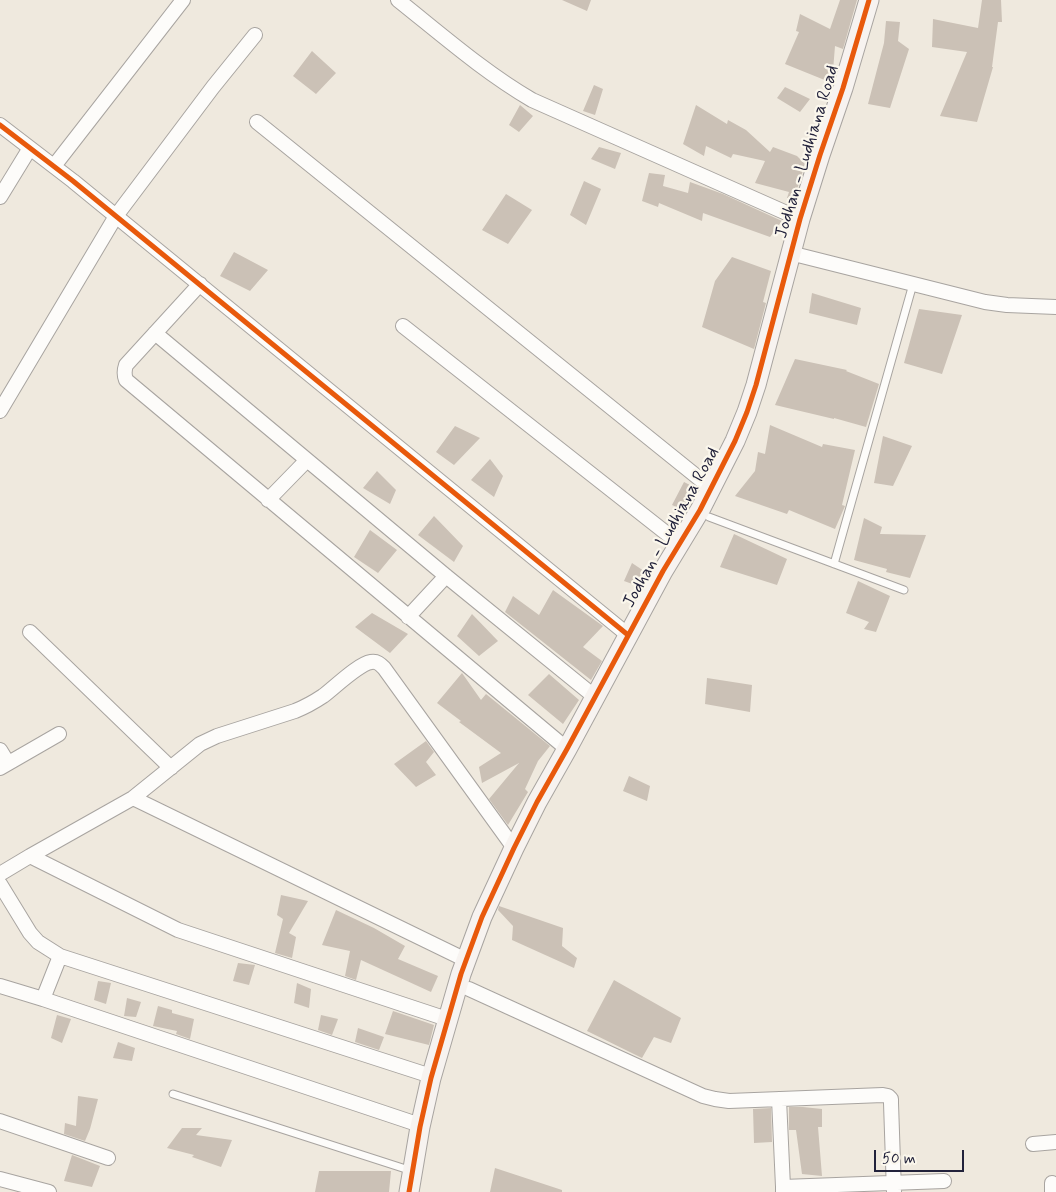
<!DOCTYPE html>
<style>
body{margin:0}
#map{position:relative;width:1056px;height:1192px;overflow:hidden;background:#efe9de;font-family:Mynerve,sans-serif}
canvas{display:block}
.scale{position:absolute;left:874px;top:1150px;width:90px;height:22px;box-sizing:border-box;border:2px solid #22223b;border-top:0;padding-left:6px;font-size:15px;line-height:18px;white-space:nowrap;color:#22223b;-webkit-text-stroke:4px #fbf7ec;paint-order:stroke}
</style>
<div id="map">
<canvas width="1056" height="1192"></canvas>
<div class="scale">50 m</div>
</div>
<script>
const ctx = document.querySelector('canvas').getContext('2d');
ctx.lineJoin = 'round';
function fillPath(path, color) {
  ctx.fillStyle = color;
  ctx.fill(path, 'evenodd');
}
function stroke(path, color, width, dash) {
  ctx.strokeStyle = color;
  ctx.lineWidth = width;
  ctx.lineCap = dash ? 'butt' : 'round';
  ctx.setLineDash(dash || []);
  ctx.stroke(path);
}
function label(font, color, halo, rows, align = 'center') {
  ctx.font = font + ' Mynerve,sans-serif';
  ctx.lineWidth = 4.5;
  ctx.setLineDash([]);
  ctx.textBaseline = 'middle';
  ctx.strokeStyle = halo;
  ctx.fillStyle = color;
  for (const [text, x, y, turn = 0] of rows) {
    ctx.save();
    ctx.translate(x, y);
    ctx.rotate((+turn || 0) * Math.PI / 180);
    ctx.textAlign = isNaN(turn) ? turn : align;
    if (halo) ctx.strokeText(text, 0, 0);
    ctx.fillText(text, 0, 0);
    ctx.restore();
  }
}
fillPath(new Path2D(`
 M562,0H591L587,11Z
 M840,0H857L843,49L835,46L832,83L785,64L799,32L796,31L800,14L830,29Z
 M982,0H1001L1002,22H998L992,67H993L977,122L940,116L967,52L932,47L933,19L978,28Z
 M886,21L900,22L898,41L909,49L890,108L868,104L884,43Z
 M312,51L336,73L316,94L293,76Z
 M594,85L603,89L595,115L583,111Z
 M785,87L810,99L800,112L777,98Z
 M520,105L533,116L519,132L509,125Z
 M696,105L727,124L728,120L746,130L770,152L773,147L797,156L805,164L794,199L787,198L789,192L755,183L765,161L733,154L731,158L706,146L704,156L683,144Z
 M599,147L621,153L615,169L591,159Z
 M649,173L665,175L663,186L688,193L690,182L723,194L782,221L770,237L703,213L702,221L659,203L658,207L642,201Z
 M584,181L601,189L586,225L570,215Z
 M506,194L532,210L508,244L482,230Z
 M234,252L268,270L250,291L220,276Z
 M732,257L771,271L763,302L766,303L754,349L702,327L715,281Z
 M812,293L861,308L857,325L809,313Z
 M919,309L962,315L942,374L904,363Z
 M795,359L847,370L846,371L879,384L866,427L834,418V419L775,405Z
 M770,425L822,447L823,444L855,450L842,505L845,506L835,529L789,510L787,514L735,496L755,471L758,452L765,454Z
 M455,426L480,438L454,465L436,452Z
 M883,436L912,446L893,486L874,483Z
 M490,459L503,476L494,497L471,480Z
 M377,471L396,490L390,504L363,488Z
 M684,482L698,489L681,509L672,505Z
 M434,516L463,546L454,562L418,535Z
 M864,518L882,527L880,534L926,535L910,578L886,572L887,569L854,560Z
 M370,530L397,550L378,573L354,557Z
 M734,534L787,559L777,585L720,567Z
 M632,563L647,573L638,586L624,581Z
 M858,581L890,596L876,632L864,629L869,622L846,613Z
 M553,590L603,626L583,647L602,661L591,680L505,612L513,596L539,615Z
 M372,613L408,634L390,653L355,627Z
 M472,614L498,641L479,656L457,636Z
 M462,673L481,700L486,694L550,746L538,761L525,789L528,792L508,825L489,799L519,763L482,783L479,767L501,753L459,722L461,721L437,703Z
 M549,674L579,700L563,724L528,695Z
 M707,678L752,685L750,712L705,704Z
 M426,741L434,752L426,762L436,775L416,787L394,764Z
 M629,776L650,786L647,801L623,791Z
 M281,895L308,901L289,933L296,937L292,958L275,953L283,919L277,915Z
 M499,906L563,928L562,946L577,958L574,968L512,940L513,926L498,910Z
 M336,910L374,928L405,946L398,959L438,976L431,992L361,960L356,980L345,976L350,951L322,945Z
 M238,963L255,965L249,985L233,981Z
 M614,980L681,1018L671,1043L654,1037L642,1058L587,1031Z
 M98,981L111,983L106,1004L94,1000Z
 M297,983L311,989L309,1008L294,1003Z
 M127,998L141,1002L136,1017L124,1016Z
 M158,1006L172,1010V1013L194,1019L190,1039L176,1034L177,1031L153,1026Z
 M393,1011L434,1025L429,1045L385,1034Z
 M57,1015L71,1019L62,1043L51,1038Z
 M321,1015L338,1019L332,1035L318,1030Z
 M358,1028L384,1037L379,1050L355,1042Z
 M118,1042L135,1048L132,1061L113,1058Z
 M78,1096L98,1099L90,1129L85,1141L64,1134L65,1123L76,1126Z
 M789,1107H803L822,1109V1127H818L822,1176L802,1174L796,1130H789Z
 M771,1108L772,1142L754,1143L753,1109Z
 M182,1128H202L196,1135L232,1140L221,1167L192,1157L194,1155L167,1148Z
 M72,1155L100,1166L92,1187L64,1181Z
 M495,1168L562,1190V1192H490Z
 M319,1171H391L389,1192H315Z`), '#cbc1b6');
const lane = new Path2D(`
 M709,517L904,590
 M834,564L913,284
 M173,1094L412,1171`);
const street = new Path2D(`
 M398,0C442,35 484,72 532,100L800,219
 M257,122L711,488
 M0,125L73,181L628,635
 M54,166L183,0
 M0,197L30,148
 M790,253L985,302L1007,305L1056,307
 M200,284L126,365C124,371 124,375 126,380L567,749
 M403,326L680,544
 M155,333L446,576L595,697
 M0,411L116,216L213,87L255,35
 M268,500L307,460
 M408,617L446,576
 M30,632L171,768
 M0,750L8,763
 M0,768L59,734
 M133,798L466,960
 M30,856L133,798L200,744L217,736L295,711C305,707 314,702 323,696C334,688 358,664 371,662C377,661 380,664 384,668L514,848
 M0,874L30,856L178,930L447,1019
 M0,884L30,933L38,942L60,956L431,1076
 M0,986L43,999L420,1125
 M469,989L703,1096L715,1099L729,1101L883,1095L888,1096L891,1099V1103L894,1192
 M43,999L60,956
 M779,1099L783,1187
 M0,1121L108,1158
 M1033,1144L1056,1142
 M0,1179L49,1192
 M1052,1183V1192
 M783,1192V1187L944,1181`);
const secondary = new Path2D(`
 M409,1192L420,1127L431,1078L461,974L482,917L514,848L537,802L567,749L663,571L700,510L735,441L747,412L756,385L800,219L820,155L843,88L869,0`);
stroke(lane, '#a8a4a0', 9);
stroke(street, '#a8a4a0', 16);
stroke(secondary, '#a8a4a0', 21);
stroke(lane, '#fdfcfa', 7);
stroke(street, '#fdfcfa', 14);
stroke(secondary, '#f7f3f0', 19);
stroke(new Path2D(`
 M0,125L73,181L628,635
 M409,1192L420,1127L431,1078L461,974L482,917L514,848L537,802L567,749L663,571L700,510L735,441L747,412L756,385L800,219L820,155L843,88L869,0`), '#e8590c', 5);
label('18px', '#22223b', '#fbf7ec', [
 ["Jodhan - Ludhiana Road",808,152,-73],
 ["Jodhan - Ludhiana Road",672,528,-61]
]);
</script>
